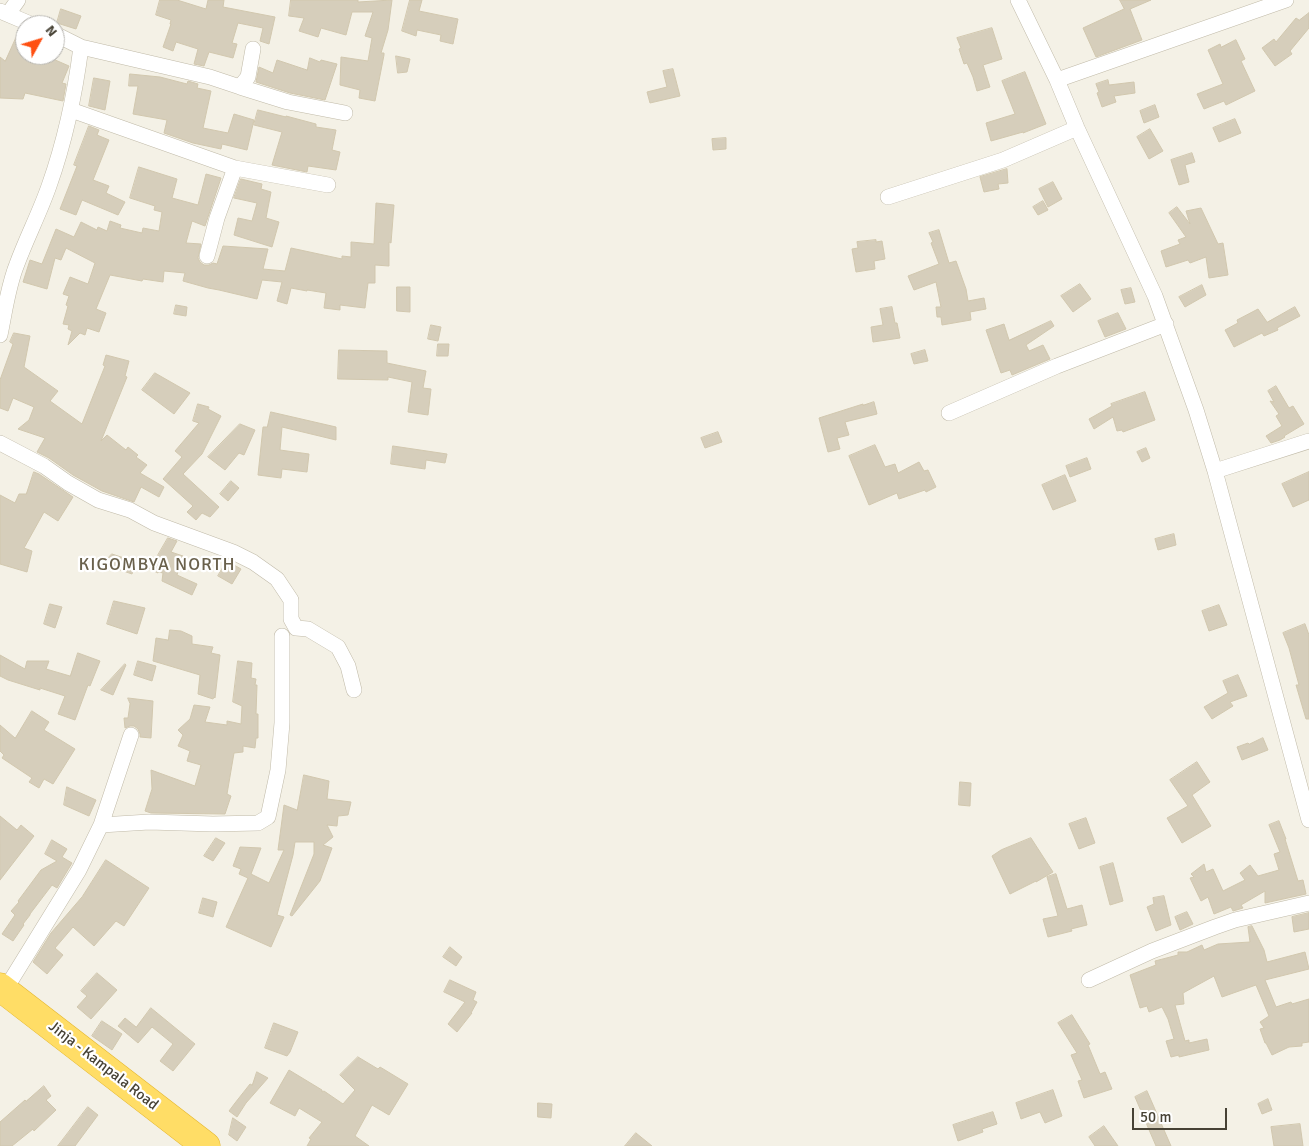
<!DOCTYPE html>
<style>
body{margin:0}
#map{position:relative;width:1309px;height:1146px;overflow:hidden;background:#f4f1e6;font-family:Signika,sans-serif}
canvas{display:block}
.north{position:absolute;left:15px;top:15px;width:50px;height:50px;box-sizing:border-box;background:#fff;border:1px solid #b5b3ae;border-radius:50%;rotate:51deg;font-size:14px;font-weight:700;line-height:20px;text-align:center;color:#474235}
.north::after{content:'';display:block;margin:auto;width:18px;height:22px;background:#ff5012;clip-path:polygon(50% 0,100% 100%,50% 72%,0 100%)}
.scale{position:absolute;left:1132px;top:1108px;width:95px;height:22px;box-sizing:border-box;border:2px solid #474235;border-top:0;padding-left:6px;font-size:15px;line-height:18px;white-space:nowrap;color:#474235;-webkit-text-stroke:4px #fff;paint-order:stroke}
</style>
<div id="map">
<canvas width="1309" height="1146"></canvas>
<div class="north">N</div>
<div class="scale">50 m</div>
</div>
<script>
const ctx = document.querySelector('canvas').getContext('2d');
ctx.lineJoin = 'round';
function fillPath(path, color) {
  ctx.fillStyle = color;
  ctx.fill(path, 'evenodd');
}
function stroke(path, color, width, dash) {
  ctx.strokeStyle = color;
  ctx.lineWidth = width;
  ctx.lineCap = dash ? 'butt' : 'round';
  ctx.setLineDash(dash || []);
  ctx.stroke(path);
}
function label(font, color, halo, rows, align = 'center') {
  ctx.font = font + ' Signika,sans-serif';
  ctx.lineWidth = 4.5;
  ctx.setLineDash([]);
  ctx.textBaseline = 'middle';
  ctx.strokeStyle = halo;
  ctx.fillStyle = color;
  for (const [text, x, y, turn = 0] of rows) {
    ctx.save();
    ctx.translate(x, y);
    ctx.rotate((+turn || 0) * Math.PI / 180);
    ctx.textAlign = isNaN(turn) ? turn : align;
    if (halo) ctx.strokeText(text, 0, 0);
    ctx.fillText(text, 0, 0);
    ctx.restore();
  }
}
const building = new Path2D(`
 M160,0H177L206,9L208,0H224L223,7L275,17L269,44L260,41L263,28L238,23L232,43L237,44L233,58L209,52L204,66L194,64L198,49L176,42L173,51L163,47L171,24H170L171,20L156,15Z
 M291,0H358V2L392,0L388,30L381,53H384V55L375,101L359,98L360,90L340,85L341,57L368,61L372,38L365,36L373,12H352L346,35L321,28L318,37L299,31L304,18L289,16Z
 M410,0H422L419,11L458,19L453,44L440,41L441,35L417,30L416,36L402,31Z
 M1120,0H1151L1130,9L1142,40L1096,57L1083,28L1124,9Z
 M61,9L81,16L76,29L57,23Z
 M1309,13V28L1290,51L1292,54L1275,66L1262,48L1274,39L1276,42L1296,18L1299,20Z
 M992,28L1002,59L983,65L990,87L977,91L973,77L967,63L964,64L959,49L961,48L957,38Z
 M17,36L25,40V55H54L53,59L69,66L62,83L66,84L63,101L25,93L23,99L0,98V57L5,61Z
 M1236,40L1245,59L1241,61L1255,91L1226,105L1224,101L1204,109L1197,94L1223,84L1208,50L1220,44L1221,47Z
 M396,56L410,59L407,72L398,73Z
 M310,58L320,62L321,60L337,64L325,100L290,93L256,82L259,67L273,73L277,60L307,70Z
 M673,69L680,96L650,103L647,92L667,87L663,71Z
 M1025,72L1046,124L1023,133V132L991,141L986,123L1015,114L1002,81Z
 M130,74L160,77L187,84L188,81L198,84L197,88L211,91L203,128L228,133L234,114L254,120L247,150L222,144L221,149L193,143L164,133L167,120L133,114L138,86H129Z
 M94,78L110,81L105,110L89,106Z
 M1108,80L1109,85L1134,82L1135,93L1114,96L1116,102L1102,107L1097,93L1099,92L1096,84Z
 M1155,105L1159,117L1144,123L1140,111Z
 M258,110L286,117V116L316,124V127L336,130L332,150L340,152L336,170L308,166L307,172L272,165L282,132L254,125Z
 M1235,119L1241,133L1219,142L1213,128Z
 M89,126L99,130L97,135L109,140L93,180L109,186L106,193L125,202L118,215L82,200L76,215L60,209L77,166L74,165Z
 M1150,129L1163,151L1149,159L1137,137Z
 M726,138V149L713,150L712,139Z
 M1192,153L1195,162L1185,165L1189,182L1179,185L1171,160Z
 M139,167L177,179L172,198L198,205L206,174L221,178L205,226L192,221L186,243L201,244L198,258L200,262L204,265H209L213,263L217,264L223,246L268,249L263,269L285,271L291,248L342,259V256L351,257V242L374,244L376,203L394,205L391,243L389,242V266L375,265V283H368L365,308L340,305V310L324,308L326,293L307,290V291L291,288L287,304L277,301L282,282L262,280L257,299L219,290L208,288L183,281L185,273L164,271L163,282L143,279L142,281L110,275L96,309L106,313L99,332L87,328L85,335L80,333L68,345L72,331L68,329L69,325L63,324L68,306L66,305L69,296L63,294L70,277L88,284L95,263L66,248L61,260L55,258L47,289L23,282L30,260L42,264L56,229L74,237L81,222L97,230L98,227L107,231L110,221L121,225L120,228L142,233L143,228L159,231L162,212L154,210L155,206L130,198Z
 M1007,169L1008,183L998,184L999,189L984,192L980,177Z
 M241,179L262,184L261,189L271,192L266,218L279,222L272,247L234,235L238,218L252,221L257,203L234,198Z
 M1053,182L1062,199L1048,207L1039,189Z
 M1043,201L1048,210L1038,215L1033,207Z
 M1177,207L1190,224L1186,211L1201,208L1218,244L1223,243L1228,275L1209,278L1206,257L1190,263L1188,260L1166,267L1161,251L1180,244L1178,240L1186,237L1169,213Z
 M939,230L949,263L956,261L966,289L968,301L984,298L986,309L970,312L971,320L942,325L941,317H937L936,307H941L936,282L914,290L908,276L939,264L931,243L933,242L929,233Z
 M876,240V242L882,241L885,259L874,261L875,269L856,272L852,249L858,248L857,242Z
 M1080,284L1091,299L1073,312L1061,296Z
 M1202,285L1206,295L1185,307L1179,297Z
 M397,287H410V312L397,311Z
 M1131,288L1135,302L1125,304L1121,290Z
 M176,305L187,307L186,316L174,314Z
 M892,307L895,323H897L900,338L873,342L871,327L883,325L880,309Z
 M1295,307L1300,316L1277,328L1278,330L1264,336L1262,333L1234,347L1225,330L1238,323L1237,320L1258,309L1267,322Z
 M1118,313L1126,329L1105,337L1098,321Z
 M1051,321L1054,326L1026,345L1029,351L1043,345L1050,359L1012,375L1010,370L1001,373L986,330L1004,324L1009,340Z
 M431,325L441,327L438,341L428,339Z
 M14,333L30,336L24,367L58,391L50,401L82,424L105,366L103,365L106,355L129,361L125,376L127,377L101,441L107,435L126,450L128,447L138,455L136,457L147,465L140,473L164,487L159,497L141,487L134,502L102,491L73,475L49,458L37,452L45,438L18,429L29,420L34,407L13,398L8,411L0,408V380L13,344L10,342Z
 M438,344H449L448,356H437Z
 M339,350L387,351V363L426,371L423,388L431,389L428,415L408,412L412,382L388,377V380L338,379Z
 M925,350L928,361L914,364L911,354Z
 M155,373L190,393L174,414L142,390Z
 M1276,386L1289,408L1293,406L1304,424L1284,436L1285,437L1280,440L1271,443L1266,436L1282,426L1276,416L1279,414L1270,401L1274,402L1268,391Z
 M1145,392L1155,420L1123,432L1122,430L1117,431L1113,417L1094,429L1089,419L1112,406L1111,404Z
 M874,402L877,414L845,422L849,435L837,438L840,449L828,452L819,418L863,404V405Z
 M198,404L209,407L208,409L221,416L202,454L183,474L219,507L210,517L202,513L196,520L187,512L193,506L163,479L182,457L175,451L199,423L193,421Z
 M271,412L336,427V440L282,427L280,450L309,454L307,472L282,469L281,478L258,475L263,427H267Z
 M240,424L255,430L244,455L239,453L225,470L208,457Z
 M718,432L722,442L705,448L701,438Z
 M875,445L885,467L895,464L898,473L919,462L924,471L928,470L936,487L926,492L925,490L899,499L897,493L869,505L849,456Z
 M393,446L447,454L445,463L426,460L425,469L391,464Z
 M1146,448L1150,458L1142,462L1137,452Z
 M1087,458L1091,469L1070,477L1066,466Z
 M34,472L39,474L73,497L58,521L44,512L24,548L32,551L27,572L0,564V495L15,503L19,494H26Z
 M1309,472V500L1293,507L1282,484Z
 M1065,475L1076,501L1053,510L1042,485Z
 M231,481L239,488L228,501L220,494Z
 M1174,534L1176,545L1158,550L1155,539Z
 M168,538L177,541L171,552L183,556L177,575L197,584L192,595L162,581L163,573L159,572L158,573L150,569Z
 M112,554L136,562L132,574L103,564Z
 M227,561L241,569L232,584L218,576Z
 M114,601L145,608L137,634L107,624Z
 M50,604L62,607L55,628L44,624Z
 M1219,605L1227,625L1209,631L1202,611Z
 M1305,624L1309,635V719H1306L1296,685H1299L1289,648L1283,633Z
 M170,630L181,631L192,636V644L213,647L211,653L220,655L215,698L214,697L213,699L198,694L200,675L153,661L156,638L168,640Z
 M78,653L100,661L90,686L88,685L75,720L58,714L65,696L40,688V690L8,680L0,676V655L25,669L27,661H49L46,669L70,676Z
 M138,661L156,666L152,681L134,675Z
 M238,661L252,663L251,678L256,679L255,685H257L256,714H258V738H256L255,748L243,746V752L234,753L227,794L231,796L225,814L151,813L145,811L152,789L151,770L195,786L201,765L187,761L190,751L178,746L183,735L178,730L190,719L194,705L210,707L205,722L227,725V721L241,724L242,706L233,702Z
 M125,664L126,665L113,695L101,690Z
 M1238,675L1247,696L1230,702L1233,706L1212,719L1204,707L1228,693L1223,681Z
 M128,698L153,701L151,738L140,737V734L138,729L134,726H130L125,728L124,718H128L130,704Z
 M32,711L49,722L44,730L75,749L53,784L44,779L39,788L29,782L32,778L2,758L4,755L0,751V725L15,738Z
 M1263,738L1268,750L1242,760L1237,747L1248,743L1249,744Z
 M1197,762L1210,782L1192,795L1211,826L1182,843L1167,818L1188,806L1170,780Z
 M304,775L329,781L327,799L351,802L348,815L338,816L337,826L327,825L333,837L323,845L332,848L320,881L292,916L290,915L314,854V842H295L293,855L277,915L284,917L271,947L226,927L248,878L239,874L241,869L233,866L240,847L261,848L251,874L269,883L284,850H278L284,805L297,810Z
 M960,782L971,783L970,806L959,805Z
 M67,787L96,800L89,816L64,805Z
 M0,816L17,830L21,825L34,836L0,880Z
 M1086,818L1095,843L1079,849L1069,824Z
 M1279,821L1286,839H1285L1298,881L1303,880L1306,894L1265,903V891L1241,905L1243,908L1233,911L1231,907L1214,914L1208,897L1201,901L1190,878L1194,877L1191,874L1204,864L1206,872L1213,869L1223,891L1245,880L1240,873L1250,865L1258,876L1279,870L1274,854L1280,852L1269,825Z
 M216,838L225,843L213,861L204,856Z
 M1031,838L1053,872L1036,882V881L1010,894L992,856L1001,850Z
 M52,840L67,849L62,857L72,863L57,888L52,885L30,914V915L23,924L24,925L13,941L2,934L15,915L11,911L19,902L18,901L41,870L57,861L45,854Z
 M106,860L149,888L124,926L116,921L94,946L73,927L55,948L63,955L47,974L33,962L51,933L82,897Z
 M1113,863L1123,901L1110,905L1100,867Z
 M1056,874L1067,909L1082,905L1087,925L1071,929L1072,931L1048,937L1043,919L1058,916L1047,877Z
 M1164,896L1171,925L1156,931L1147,907L1154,904L1153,898Z
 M203,898L217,902L213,917L199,913Z
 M1187,912L1193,924L1180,930L1175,917Z
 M1309,913V929L1294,932L1292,917Z
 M1252,926L1264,950L1267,962L1305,952L1309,969L1265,980L1276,1007L1291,1002L1292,1004L1309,999V1042L1302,1043V1046L1289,1047L1272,1055L1266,1043H1265L1260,1029L1264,1028L1260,1022L1269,1016L1256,985L1222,997L1214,976L1183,993L1184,1004L1175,1005L1185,1041L1189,1040V1043L1207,1039L1209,1050L1179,1057V1055L1171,1057L1166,1041L1174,1039L1168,1019L1162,1007L1149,1012L1147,1006L1140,1008L1130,975L1156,965L1155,961L1178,955V952H1187L1202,945L1204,950L1218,944L1250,942L1248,927Z
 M450,947L462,957L456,966L443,957Z
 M97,973L117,990L91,1019L77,1007L87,996L81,991Z
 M450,980L476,992L473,1000L477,1002L471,1013H472L457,1032L448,1024L465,1002L444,992Z
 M151,1008L195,1044L173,1071L160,1061L173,1044L152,1027L138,1043L118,1026L125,1018L136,1027Z
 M1072,1015L1090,1044L1088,1045L1100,1074L1105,1072L1112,1089L1084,1098L1078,1081L1082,1080L1071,1055L1077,1053L1058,1023Z
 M102,1021L122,1034L112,1050L92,1036Z
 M274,1023L298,1032L290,1052L287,1056L265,1048Z
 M358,1057L378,1069L380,1067L408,1084L389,1115L372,1105L355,1136L369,1146H307L311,1139L309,1138L322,1122L299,1108L295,1116L270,1103L289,1070L322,1090V1092L324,1091L343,1104L355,1090L340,1075Z
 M257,1072L268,1078L246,1103L237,1117L229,1111L235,1103L250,1084L252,1085Z
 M44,1086L51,1096L46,1100L56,1110L34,1131L33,1129L12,1146H0V1122L25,1100L26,1101Z
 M1053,1090L1062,1116L1045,1123L1040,1112L1021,1119L1016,1103Z
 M1147,1091L1171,1146H1156L1135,1097Z
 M1268,1099L1272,1110L1262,1114L1258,1104Z
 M538,1103L552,1104L551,1118L538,1117Z
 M88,1107L98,1115L75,1146H58Z
 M993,1112L997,1124L982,1129L983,1132L958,1141L953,1125Z
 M233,1118L246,1127L237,1141L229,1135Z
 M1300,1124L1303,1146H1274L1271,1127Z
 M1104,1126L1118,1146H1095L1089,1137Z
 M636,1133L652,1146H625Z`);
fillPath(building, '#d6cebb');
stroke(building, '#d1c7ae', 1);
const street = new Path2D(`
 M1018,0L1057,80L1077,128L1155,296L1196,410L1215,471L1309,820
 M0,11L33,25
 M8,14L18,0
 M55,34L81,47L210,77L240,87L248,77L253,49
 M1057,80L1286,0
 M240,87L288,102L345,113
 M71,110L235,168L328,185
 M888,197L1003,160L1077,128
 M207,256L217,218L235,168
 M0,335C5,311 8,286 17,264C27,237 40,212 49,186C65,141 75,94 81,47
 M949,413L1057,366L1166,324
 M0,443L44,466L68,483L98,500L130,510L154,523L233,552L253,562L277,579L291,600V619L296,628L308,629L338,647L348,666L354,690
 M1215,471L1309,441
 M101,825L149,822L213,824L258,823L268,817L278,770L282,723V636
 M1089,980L1152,951L1215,927L1235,920L1309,903
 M5,990L79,870L101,825L131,735`);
const highway = new Path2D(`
 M0,987L206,1146`);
stroke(street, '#c0baa8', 16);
stroke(highway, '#e4b630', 29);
stroke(street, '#fff', 15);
stroke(highway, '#fd6', 28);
label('15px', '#474235', '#fff', [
 ["Jinja - Kampala Road",103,1066,38]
]);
ctx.letterSpacing = '1px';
label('18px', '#6a614c', '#fff', [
 ["KIGOMBYA NORTH",157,565]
]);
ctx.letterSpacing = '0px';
</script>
